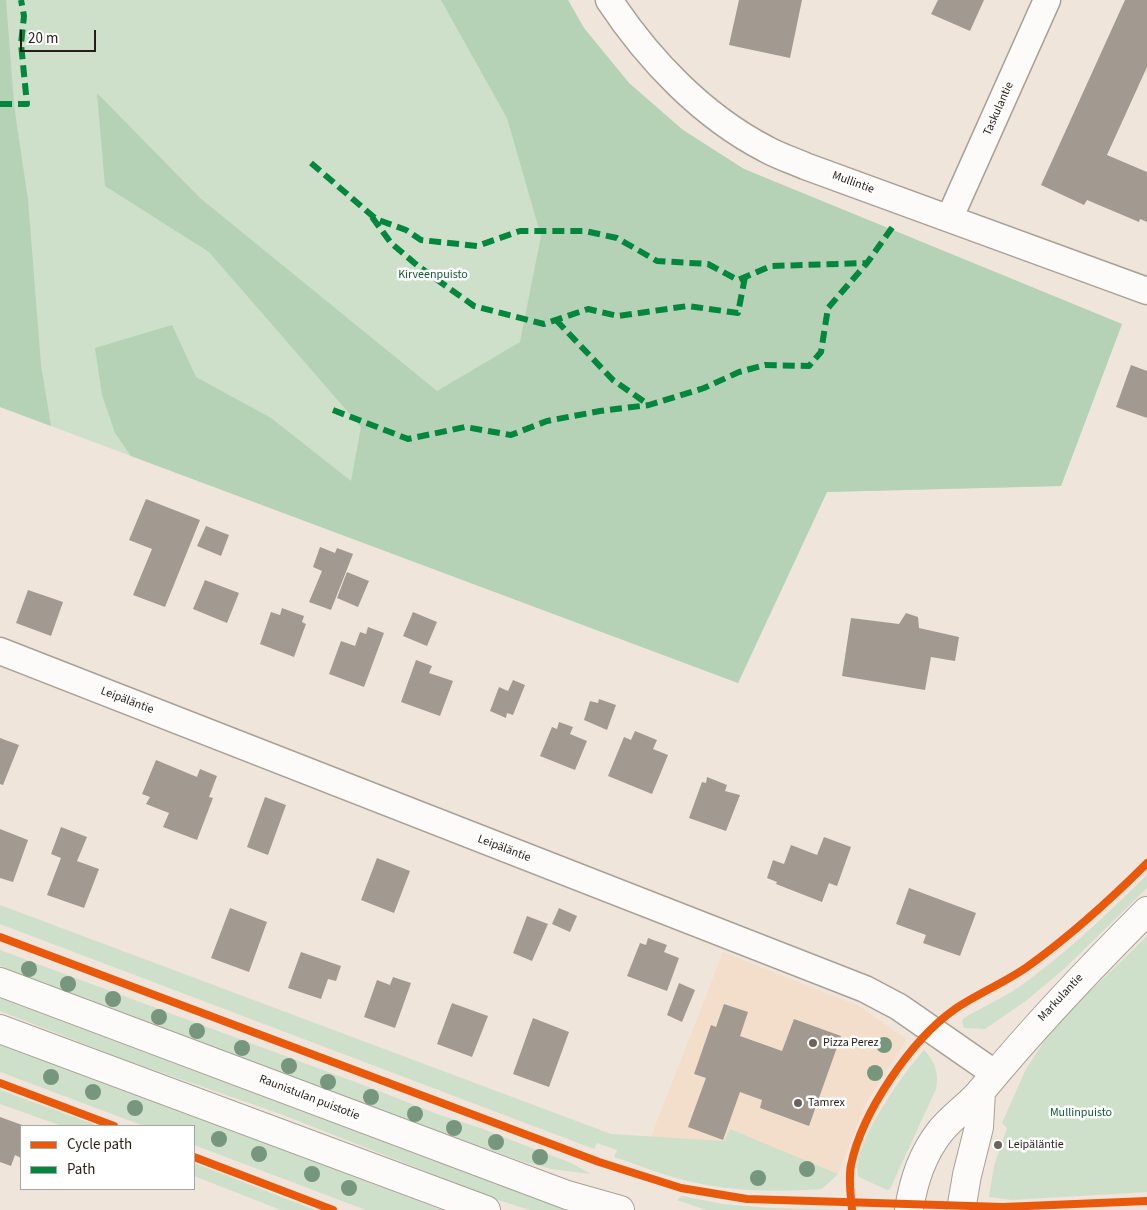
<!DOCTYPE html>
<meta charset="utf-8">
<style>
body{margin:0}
#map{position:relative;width:1147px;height:1210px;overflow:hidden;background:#f0e5da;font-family:"Source Sans 3",sans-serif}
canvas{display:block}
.legend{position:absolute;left:20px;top:1125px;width:175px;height:65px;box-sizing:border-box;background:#fff;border:1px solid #a8a5a2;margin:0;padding:6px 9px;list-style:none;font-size:15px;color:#251d16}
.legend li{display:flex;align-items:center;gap:10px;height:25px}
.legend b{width:25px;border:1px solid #a8a5a2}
.scale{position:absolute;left:20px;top:30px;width:76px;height:22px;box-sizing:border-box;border:2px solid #251d16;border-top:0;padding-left:6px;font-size:15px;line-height:18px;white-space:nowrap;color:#251d16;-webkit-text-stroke:4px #fff;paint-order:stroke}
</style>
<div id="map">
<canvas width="1147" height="1210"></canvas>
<ul class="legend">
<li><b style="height:6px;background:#e8590c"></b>Cycle path</li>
<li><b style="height:6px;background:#00873e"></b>Path</li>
</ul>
<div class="scale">20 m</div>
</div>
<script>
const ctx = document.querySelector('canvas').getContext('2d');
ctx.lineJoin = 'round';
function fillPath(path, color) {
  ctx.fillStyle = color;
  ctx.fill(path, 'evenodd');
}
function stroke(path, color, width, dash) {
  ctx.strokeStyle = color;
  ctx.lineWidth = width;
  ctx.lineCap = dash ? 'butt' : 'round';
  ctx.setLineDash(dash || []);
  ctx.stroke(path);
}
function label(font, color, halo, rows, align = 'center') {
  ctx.font = font + ' "Source Sans 3",sans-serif';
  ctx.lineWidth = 5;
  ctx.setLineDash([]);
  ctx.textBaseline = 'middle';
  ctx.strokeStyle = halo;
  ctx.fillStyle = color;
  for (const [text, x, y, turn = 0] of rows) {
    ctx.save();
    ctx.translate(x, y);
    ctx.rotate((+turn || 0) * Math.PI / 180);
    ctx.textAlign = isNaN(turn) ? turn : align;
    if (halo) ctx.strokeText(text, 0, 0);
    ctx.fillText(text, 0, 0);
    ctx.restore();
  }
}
fillPath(new Path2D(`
 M723,952L859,1006L907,1039L866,1103L838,1174L822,1189L650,1139Z`), '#f3decb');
fillPath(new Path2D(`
 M0,0H568L584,28L629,83L683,130L744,169L1122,324L1061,486L827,492L738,683L0,407Z
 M1147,875V888L1064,969L1027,1000L985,1029L964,1028L962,1021L964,1018C986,1005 1010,995 1030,979C1072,948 1110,911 1147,875Z
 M0,905L611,1134L724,1141L730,1129L838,1174L822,1189C777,1192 732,1192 688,1181C663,1175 638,1165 614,1157L617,1150L597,1143L594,1149L0,924Z
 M1147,936V1192L1012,1200L989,1197L994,1166L1007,1128L1002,1123L1026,1069L1047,1037L1075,1006Z
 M0,950L374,1089L437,1114L480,1128L571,1163L591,1174L551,1169L521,1161L427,1127L0,966Z
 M0,998L413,1153L575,1210H530L501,1201L283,1115L123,1059L0,1011Z
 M0,1042L442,1210H366L194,1145V1126H144L0,1072Z
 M924,1050C935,1061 939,1074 936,1089L890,1189L887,1190L859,1177C848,1149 905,1071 924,1050Z
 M0,1090L99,1126H62L0,1104Z
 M194,1163L315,1210H281L194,1176Z
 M682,1196L723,1204L770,1208L844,1210H706L677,1200Z`), '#cedfca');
fillPath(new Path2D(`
 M0,0H6L14,105L28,200L41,365L51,426L0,407Z
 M441,0H568L584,28L629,83L683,130L744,169L1122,324L1061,486L827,492L738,683L131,456L115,433L102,395L95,348L172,325L196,377L271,418L351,481L361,427L209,252L105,186L97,93L200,198L437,391L520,342L541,236L507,118Z`), '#b5d2b6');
fillPath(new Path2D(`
 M739,0H802L790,58L729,45Z
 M938,0H984L970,31L931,14Z
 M1125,0H1147V67L1107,155L1147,172V222L1140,219L1139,222L1087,200L1084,205L1041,185Z
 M1131,365L1147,371V418L1116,407Z
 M146,499L200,520L165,607L133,595L152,549L129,540Z
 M206,526L229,535L221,556L197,546Z
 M320,547L335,553L337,548L353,554L331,610L309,602L322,571L313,567Z
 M347,572L369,581L358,607L337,598Z
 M205,580L239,593L227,623L193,609Z
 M28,590L63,602L51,636L16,623Z
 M282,608L304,616L302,622L306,624L294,657L260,644L271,612L280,615Z
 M413,612L437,622L427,646L403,636Z
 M906,613L918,617L919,628L959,637L955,661L931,657L925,690L842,676L851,618L899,624Z
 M368,627L384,633L364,687L329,674L341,641L355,646L360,632L366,634Z
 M416,660L432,666L429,673L453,681L440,716L401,702Z
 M513,680L525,685L513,715L507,713L506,718L490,711L499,687L508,691Z
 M599,699L616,705L607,730L584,720L590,701L598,703Z
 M559,722L573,727L570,734L587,741L575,770L540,756L552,727L557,729Z
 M635,731L657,740L653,749L668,755L652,794L608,776L624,737L631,740Z
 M0,738L19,745L3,785L0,784Z
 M156,760L197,777L200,769L217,776L209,797L213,798L197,840L163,827L169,813L146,804L150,797L142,794Z
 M707,777L727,785L725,791L740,795L726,831L689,818L702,782L706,783Z
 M265,797L286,805L268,855L247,847Z
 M61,827L87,837L77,861L99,869L84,908L47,895L61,858L51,854Z
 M0,829L28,840L13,882L0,878Z
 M824,837L851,847L837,886L829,883L822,902L776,884L777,882L767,878L773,860L784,864L791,845L817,855Z
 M377,858L410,871L394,913L361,900Z
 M909,888L976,913L960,956L923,943L926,935L896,924Z
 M230,908L267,922L249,972L211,958Z
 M559,908L577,916L570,932L552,924Z
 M527,916L548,924L532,961L513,953Z
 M648,938L667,945L664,952L679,958L667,991L627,976L640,943L646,945Z
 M301,952L341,966L336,981L328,979L321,999L288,988Z
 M393,977L411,983L395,1028L364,1017L377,980L390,985Z
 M679,983L695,990L682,1022L667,1015Z
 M452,1003L488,1016L472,1057L437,1044Z
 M724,1004L748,1012L740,1036L782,1051L794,1019L841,1036L809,1126L760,1108L762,1100L740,1092L723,1140L688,1127L706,1078L694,1074L711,1025L716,1027Z
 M533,1018L569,1032L549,1087L513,1074Z
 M0,1117L25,1126H21V1158L15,1155L11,1166L0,1162Z`), '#a29a91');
const minor = new Path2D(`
 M609,0C648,59 702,116 766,149C778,156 792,160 805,166L1147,291
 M950,217L1047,0
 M0,651L865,989L899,1007L994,1073`);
const major = new Path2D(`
 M0,982L567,1195L620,1210
 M0,1029L486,1210
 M909,1210C913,1183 922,1155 939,1133C951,1117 969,1106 982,1090C1034,1027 1089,969 1147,911
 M961,1210L967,1175L979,1127L981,1091`);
stroke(minor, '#a8a097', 29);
stroke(major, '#a8a097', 30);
stroke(minor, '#fdfbf9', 26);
stroke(major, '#fdfbf9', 28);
stroke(new Path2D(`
 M0,104H27L21,44L24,16L21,0
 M311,163L376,219L406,230L421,240L477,246L520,231H585L617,238L657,261L708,264L738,280L771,266L867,263L894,225
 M372,217L391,243L418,266L474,306L544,324L588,309L618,316L688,306L738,313L745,277
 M556,320L613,380L649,405
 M333,410L408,439L465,427L511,435L547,421L600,411L649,405L704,388L739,372L765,365L809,366L821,352L828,308L867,263`), '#00873e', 6, [12, 6]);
stroke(new Path2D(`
 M0,937L599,1162L681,1188L747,1199L1003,1207L1147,1201
 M0,1083L114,1126
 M194,1157L333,1210
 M852,1210C851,1196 848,1179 851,1165C862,1112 911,1040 955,1009C977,994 1004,983 1027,967C1070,936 1109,901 1147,863`), '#e8590c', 8);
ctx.fillStyle = '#76977d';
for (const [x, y] of [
 [29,969],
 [68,984],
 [113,999],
 [159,1017],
 [197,1031],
 [884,1045],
 [242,1048],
 [289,1066],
 [875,1073],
 [51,1077],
 [328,1082],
 [93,1092],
 [371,1097],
 [135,1108],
 [415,1114],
 [454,1128],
 [219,1139],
 [496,1142],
 [259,1154],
 [540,1157],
 [807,1169],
 [312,1174],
 [758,1178],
 [349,1188]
]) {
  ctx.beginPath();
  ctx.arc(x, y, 8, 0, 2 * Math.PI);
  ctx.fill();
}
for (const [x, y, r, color] of [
 [813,1043,5,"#6c635b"],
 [798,1103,5,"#6c635b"],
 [998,1145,5,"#6c635b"]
]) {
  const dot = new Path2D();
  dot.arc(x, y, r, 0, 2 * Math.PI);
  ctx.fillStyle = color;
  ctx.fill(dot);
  stroke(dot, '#fff', 2);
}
label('12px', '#251d16', '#fff', [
 ["Taskulantie",999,109,-66],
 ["Mullintie",853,183,20],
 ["Leipäläntie",127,701,21],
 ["Leipäläntie",504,849,21],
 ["Markulantie",1061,998,-47],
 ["Raunistulan puistotie",309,1098,21]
]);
label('12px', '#135831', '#fff', [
 ["Kirveenpuisto",433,275],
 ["Mullinpuisto",1081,1113]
]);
label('12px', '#251d16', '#fff', [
 ["Pizza Perez",823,1043],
 ["Tamrex",808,1103],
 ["Leipäläntie",1008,1145]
], 'left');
</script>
